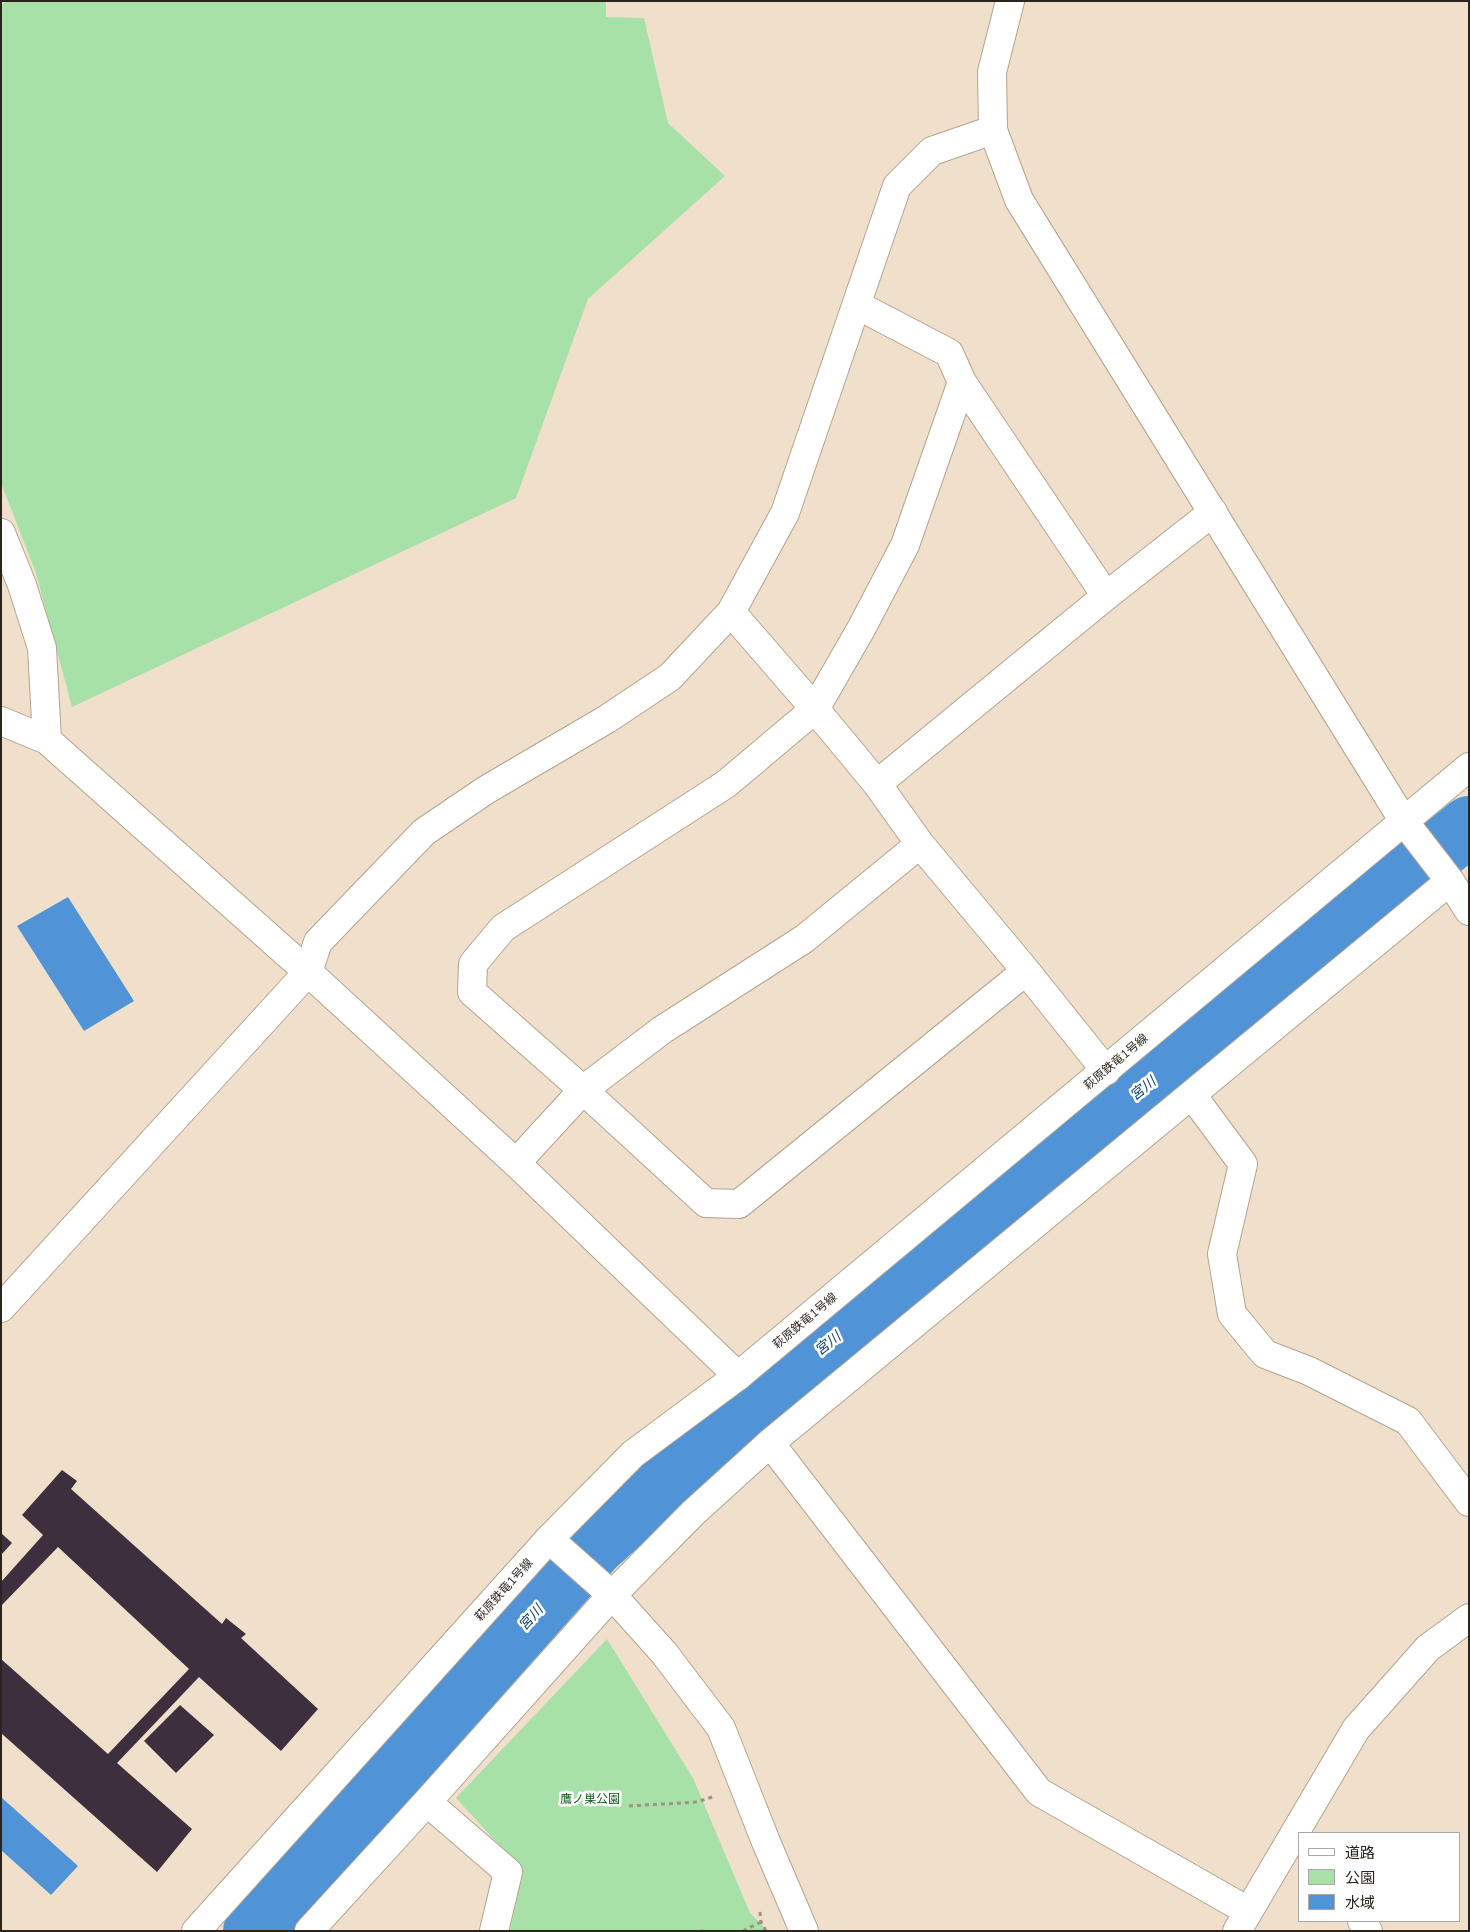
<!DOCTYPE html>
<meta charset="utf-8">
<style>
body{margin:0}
#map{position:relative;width:1470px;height:1932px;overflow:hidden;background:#f0e0cb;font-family:Mulish,"Noto Sans JP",sans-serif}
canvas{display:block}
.frame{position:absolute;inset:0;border:2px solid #2a241c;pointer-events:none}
.legend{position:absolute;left:1298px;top:1832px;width:162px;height:90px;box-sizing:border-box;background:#fff;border:1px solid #aaa7a4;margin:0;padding:6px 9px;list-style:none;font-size:15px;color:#2a241c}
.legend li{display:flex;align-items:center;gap:10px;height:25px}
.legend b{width:25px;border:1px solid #aaa7a4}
</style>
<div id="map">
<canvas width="1470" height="1932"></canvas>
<div class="frame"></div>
<ul class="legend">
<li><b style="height:6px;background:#fff"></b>道路</li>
<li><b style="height:14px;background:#a7e1a8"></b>公園</li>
<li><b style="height:14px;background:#5094d7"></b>水域</li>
</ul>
</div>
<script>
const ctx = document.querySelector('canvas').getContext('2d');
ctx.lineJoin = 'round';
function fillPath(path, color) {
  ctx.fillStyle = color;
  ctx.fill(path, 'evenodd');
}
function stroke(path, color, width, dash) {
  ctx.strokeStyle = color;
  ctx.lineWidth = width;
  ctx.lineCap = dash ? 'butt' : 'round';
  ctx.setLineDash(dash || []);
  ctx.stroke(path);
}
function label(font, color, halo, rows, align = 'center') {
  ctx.font = font + ' Mulish,"Noto Sans JP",sans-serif';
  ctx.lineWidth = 5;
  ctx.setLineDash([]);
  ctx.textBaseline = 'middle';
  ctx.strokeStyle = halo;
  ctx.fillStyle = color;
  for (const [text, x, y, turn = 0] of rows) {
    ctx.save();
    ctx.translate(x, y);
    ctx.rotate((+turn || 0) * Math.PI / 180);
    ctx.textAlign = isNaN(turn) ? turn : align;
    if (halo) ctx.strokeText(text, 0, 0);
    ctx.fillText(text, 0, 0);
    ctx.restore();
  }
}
fillPath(new Path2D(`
 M6,1H606V17L644,18L668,123L725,176L588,299L516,498L72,707L36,573L1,483V5Z
 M607,1639L693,1778L750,1913L768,1931H510L523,1871L456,1798Z`), '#a7e1a8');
fillPath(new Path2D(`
 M68,897L134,1001L84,1031L17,926Z
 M1,1797L78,1866L51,1895L1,1850Z`), '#5094d7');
stroke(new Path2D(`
 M253,1931L594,1547L726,1427L1469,826`), '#5094d7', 60);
fillPath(new Path2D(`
 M62,1470L77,1481L71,1489L222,1624L226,1618L246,1634L241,1638L318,1709L281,1751L199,1677L117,1763L192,1829L157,1872L1,1733V1659L108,1754L189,1669L58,1547L1,1606V1582L43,1535L22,1515Z
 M1,1533L12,1543L1,1555Z
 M180,1705L214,1735L176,1773L144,1741Z`), '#3e2f3e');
const minor = new Path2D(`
 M1010,1L992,72L993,130L1019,200L1403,820L1450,881L1469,911
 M857,305L949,353L962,382
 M1,533L22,585L42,648L47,740
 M731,612L815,709L877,784L920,844L1026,971L1106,1071
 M1,721L47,740L308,972L516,1163L738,1376
 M877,784L1106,596L1213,512
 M1026,971L739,1204L706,1203L583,1090L472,992L473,964L503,928L726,784L815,709L861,629L905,545L962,382L1106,596
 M1192,1095L1243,1164L1222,1254L1232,1314L1265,1354L1309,1371L1408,1421L1469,1502
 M516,1163L583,1090L662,1030L804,939L920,844
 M1,1308L308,972L318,942L424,832L486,790L607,719L670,677L731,612L785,513L897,186L932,151L993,130
 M770,1443L1039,1792L1248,1911
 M549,1539L612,1595L664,1653L721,1728L766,1842L804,1931
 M427,1802L508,1872L494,1931
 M1362,1921L1368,1931
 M309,1931L427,1802L612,1595L693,1513L770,1443L1450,881
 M1237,1931L1356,1729L1428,1648L1469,1618`);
const tertiary = new Path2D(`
 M196,1931L549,1539L633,1454L738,1376L1469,767`);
stroke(minor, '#b3a490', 30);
stroke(tertiary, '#b3a490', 30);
stroke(new Path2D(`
 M629,1806L697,1802L715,1796
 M760,1912L761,1922L766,1931
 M700,1931H706
 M743,1931L761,1922`), '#9f9383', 3, [4, 4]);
stroke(minor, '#fff', 28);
stroke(tertiary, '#fff', 28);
label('12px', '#2a241c', '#fff', [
 ["萩原鉄竜1号線",1116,1062,-40],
 ["萩原鉄竜1号線",805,1321,-40],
 ["萩原鉄竜1号線",504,1590,-48]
]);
label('12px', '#0b5b19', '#fff', [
 ["鷹ノ巣公園",590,1799]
]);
label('italic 14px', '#0e406c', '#fff', [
 ["宮川",1143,1089,-39],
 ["宮川",828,1344,-39],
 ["宮川",531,1618,-48]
]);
</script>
